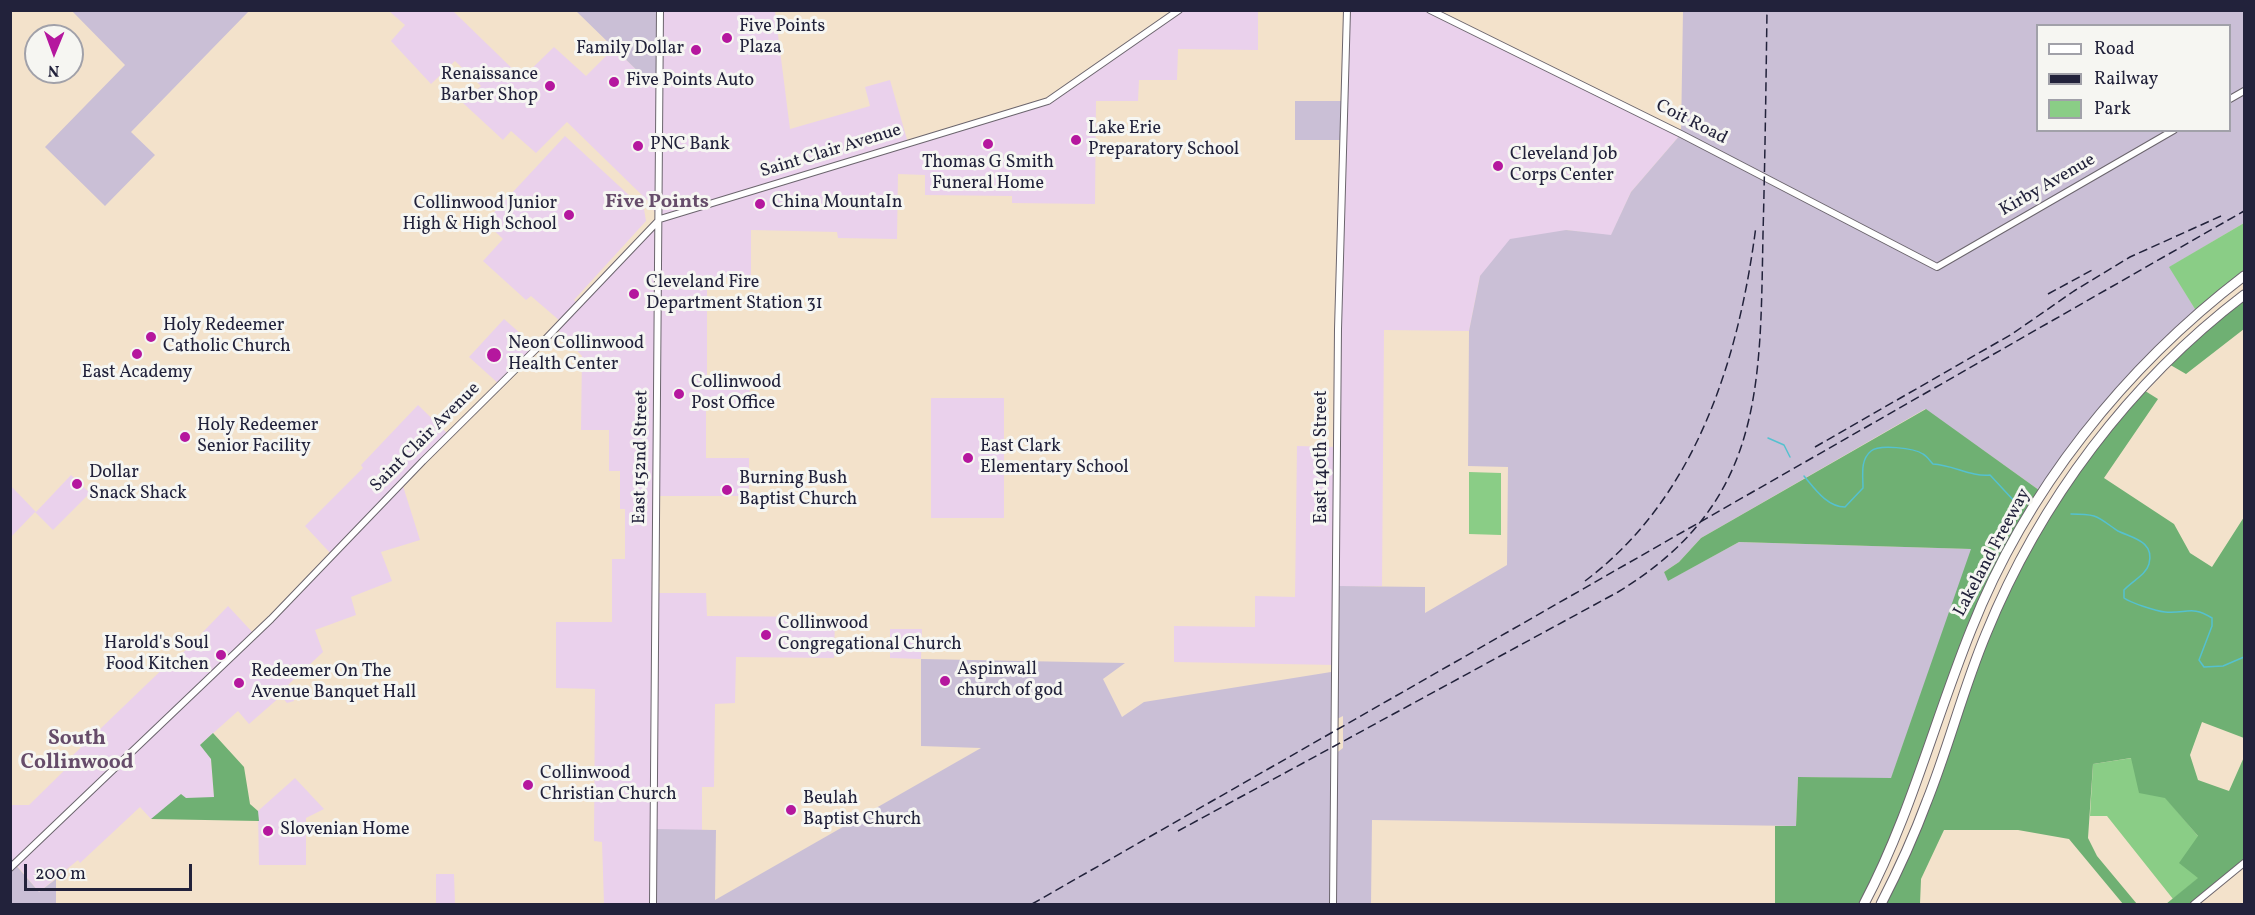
<!DOCTYPE html>
<style>
body{margin:0}
#map{position:relative;width:2255px;height:915px;overflow:hidden;background:#f3e2cb;font-family:Vollkorn,serif}
canvas{display:block}
.frame{position:absolute;inset:0;border:12px solid #22223b;pointer-events:none}
.legend{position:absolute;left:2036px;top:24px;width:195px;height:108px;box-sizing:border-box;background:#f6f6f2;border:2px solid #a1a1a9;margin:0;padding:8px 10px;list-style:none;font-size:18px;color:#22223b}
.legend li{display:flex;align-items:center;gap:12px;height:30px}
.legend b{width:30px;border:2px solid #a1a1a9}
.north{position:absolute;left:24px;top:24px;width:60px;height:60px;box-sizing:border-box;background:#f6f6f2;border:2px solid #a1a1a9;border-radius:50%;rotate:181deg;font-size:16px;font-weight:700;line-height:24px;text-align:center;color:#22223b}
.north::after{content:'';display:block;margin:auto;width:21px;height:27px;background:#b5179e;clip-path:polygon(50% 0,100% 100%,50% 72%,0 100%)}
.scale{position:absolute;left:24px;top:864px;width:168px;height:27px;box-sizing:border-box;border:3px solid #22223b;border-top:0;padding-left:8px;font-size:18px;line-height:21px;white-space:nowrap;color:#22223b;-webkit-text-stroke:4px #f6f6f2;paint-order:stroke}
</style>
<div id="map">
<canvas width="2255" height="915"></canvas>
<div class="frame"></div>
<ul class="legend">
<li><b style="height:8px;background:#fff"></b>Road</li>
<li><b style="height:8px;background:#22223b"></b>Railway</li>
<li><b style="height:16px;background:#8acd86"></b>Park</li>
</ul>
<div class="north">N</div>
<div class="scale">200 m</div>
</div>
<script>
const ctx = document.querySelector('canvas').getContext('2d');
ctx.lineJoin = 'round';
function fillPath(path, color) {
  ctx.fillStyle = color;
  ctx.fill(path, 'evenodd');
}
function stroke(path, color, width, dash) {
  ctx.strokeStyle = color;
  ctx.lineWidth = width;
  ctx.lineCap = dash ? 'butt' : 'round';
  ctx.setLineDash(dash || []);
  ctx.stroke(path);
}
function label(font, color, halo, rows, align = 'center') {
  ctx.font = font + ' Vollkorn,serif';
  ctx.lineWidth = 6;
  ctx.setLineDash([]);
  ctx.textBaseline = 'middle';
  ctx.strokeStyle = halo;
  ctx.fillStyle = color;
  for (const [text, x, y, turn = 0] of rows) {
    ctx.save();
    ctx.translate(x, y);
    ctx.rotate((+turn || 0) * Math.PI / 180);
    ctx.textAlign = isNaN(turn) ? turn : align;
    if (halo) ctx.strokeText(text, 0, 0);
    ctx.fillText(text, 0, 0);
    ctx.restore();
  }
}
fillPath(new Path2D(`
 M389,11H453L522,78L554,47L586,76L614,48L652,85L660,11H775L790,129L870,106L865,87L890,80L908,143L1048,101L1179,11H1258V50L1178,49L1177,80H1139L1138,101H1096L1095,204L1012,203V196L925,195V175L898,174L897,239L838,238L837,232L751,230V277H707V385H750L749,407L706,406V458H749V496H657V593H706L707,616L835,617L834,658L736,657L735,703L715,704L714,787H702V830H654L653,904H604L602,842L594,841L595,689L556,688V622H612V559H625V509H620V471H609V430H581L582,356L555,327L560,321L531,296L526,300L483,261L503,239L485,222L565,136L644,209L646,221L574,300L578,304L659,219L648,201L567,122L536,153L511,131L503,140L463,103L481,86L455,61L431,84L391,41L405,25Z
 M1347,11H1430L1681,134L1631,192L1611,236L1566,230L1480,276L1469,331L1384,330L1382,586L1337,587L1336,665L1174,662V626L1255,627V596L1295,597L1297,446L1337,447Z
 M504,319L537,348L500,385L469,357Z
 M931,398H1004V518H931Z
 M418,405L450,436L402,483L420,540L381,552L392,581L351,597L356,615L315,630L323,652L288,685L294,701L287,703L281,696L249,724L238,711L201,744L211,759L216,819H151L140,807L80,863L78,860L39,892L16,864L11,868V805H29L75,760L72,756L174,658L176,660L228,606L255,635L332,555L305,526L363,468L361,465Z
 M71,475L90,493L53,530L35,512L11,537V486L36,512Z
 M890,629H922L921,659L890,658Z
 M295,778L324,809L306,818V865H259L258,811Z
 M436,874H454L455,904H436Z`), '#ead1ec');
fillPath(new Path2D(`
 M72,11H249L131,132L155,155L105,206L45,147L125,65Z
 M576,11H660V85H652Z
 M1683,11H2244V223L2170,267L2198,314L2127,383L2043,493L1925,409L1701,538L1679,562L1664,572L1669,580L1739,542L1972,549L1891,779L1798,777L1796,826L1372,820L1371,904H1333L1335,754L1343,748V716L1335,720L1337,586L1425,587V613L1507,565L1508,467L1468,466L1469,331L1480,276L1510,239L1566,230L1611,235L1631,192L1681,134ZM2038,26H2230V130H2038Z
 M1295,101H1345L1344,140H1295Z
 M921,659L1125,663L1103,679L1122,717L1144,702L1331,672V904H653L654,829L716,830L715,900L981,748L921,746Z
 M15,864L39,892L56,879V904H11V868Z`), '#cabfd6');
fillPath(new Path2D(`
 M2244,223V276L2198,314L2169,267Z
 M1469,472L1501,473V535L1469,534Z
 M2132,758L2198,836L2199,878L2173,899L2107,816H2090L2093,764Z`), '#8acd86');
fillPath(new Path2D(`
 M2244,295V329L2186,374L2167,363Z
 M2142,389L2158,399L2104,478L2174,524L2190,553L2212,567L2244,517V738L2202,722L2190,755L2198,780L2229,791L2244,757V863L2194,904H2166L2198,878L2179,863L2198,836L2165,798L2139,793L2131,758L2093,764L2088,838L2097,856L2137,904H2123L2069,839L2018,830H1944L1921,879L1920,904H1881L1899,869L1986,633L2058,495Z
 M1926,409L2043,493L1986,595L1908,808L1864,904H1775V826H1796L1798,777L1891,778L1971,549L1739,542L1668,581L1664,572L1679,562L1701,538Z
 M213,733L244,767L250,804L258,811L259,821L151,819L181,794L186,798L214,797L211,759L200,745Z`), '#6fb073');
stroke(new Path2D(`
 M1768,438L1784,445L1790,457
 M1804,476C1815,489 1827,507 1845,507L1863,488C1863,475 1860,460 1871,451C1879,444 1914,448 1923,454C1927,456 1930,461 1933,464C1953,465 1971,477 1990,475L2016,503H2022
 M2071,514C2078,514 2087,514 2094,516C2103,519 2111,527 2118,531C2132,538 2155,541 2149,564C2146,575 2132,581 2124,590V598C2131,603 2156,611 2165,612C2186,614 2192,605 2212,618V626L2199,660L2204,667L2223,666L2244,657`), '#55c1cf', 1.5);
const minor = new Path2D(`
 M1430,10L1681,134L1937,267L2174,130
 M2230,99L2244,91
 M10,868L271,619L423,461L537,348L660,219L1048,101L1179,10
 M653,904L660,10
 M1333,904L1338,329L1347,10
 M2194,904L2244,863`);
const highway = new Path2D(`
 M1864,904C1910,817 1934,722 1971,630C2026,490 2125,367 2244,276
 M1881,904C1898,871 1914,836 1927,801C1949,746 1963,689 1986,634C2040,501 2130,382 2244,295`);
stroke(minor, '#6b656d', 8);
stroke(highway, '#6b656d', 11);
stroke(minor, '#fff', 6);
stroke(highway, '#fff', 9);
stroke(new Path2D(`
 M2048,294L2094,269
 M1815,447L2012,334L2074,291L2130,257L2221,216
 M1585,581C1696,498 1739,359 1756,226
 M1178,831L1618,592C1764,503 1760,388 1763,234C1765,159 1766,85 1767,10
 M1032,904L2244,211`), '#22223b', 1.5, [9, 4.5]);
for (const [x, y, r, color] of [
 [727,38,6,"#b5179e"],
 [696,50,6,"#b5179e"],
 [614,82,6,"#b5179e"],
 [550,86,6,"#b5179e"],
 [1076,140,6,"#b5179e"],
 [988,144,6,"#b5179e"],
 [638,146,6,"#b5179e"],
 [1498,166,6,"#b5179e"],
 [760,204,6,"#b5179e"],
 [569,215,6,"#b5179e"],
 [634,294,6,"#b5179e"],
 [151,337,6,"#b5179e"],
 [137,354,6,"#b5179e"],
 [494,355,8,"#b5179e"],
 [679,394,6,"#b5179e"],
 [185,437,6,"#b5179e"],
 [968,458,6,"#b5179e"],
 [77,484,6,"#b5179e"],
 [727,490,6,"#b5179e"],
 [766,635,6,"#b5179e"],
 [221,655,6,"#b5179e"],
 [945,681,6,"#b5179e"],
 [239,683,6,"#b5179e"],
 [528,785,6,"#b5179e"],
 [791,810,6,"#b5179e"],
 [268,831,6,"#b5179e"]
]) {
  const dot = new Path2D();
  dot.arc(x, y, r, 0, 2 * Math.PI);
  ctx.fillStyle = color;
  ctx.fill(dot);
  stroke(dot, '#f6f6f2', 2);
}
label('18px', '#22223b', '#f6f6f2', [
 ["Five Points",739,28],
 ["Plaza",739,49],
 ["Family Dollar",684,50,"right"],
 ["Renaissance",538,76,"right"],
 ["Barber Shop",538,97,"right"],
 ["Five Points Auto",626,82],
 ["Lake Erie",1088,130],
 ["Preparatory School",1088,151],
 ["PNC Bank",650,146],
 ["Cleveland Job",1510,156],
 ["Corps Center",1510,177],
 ["Thomas G Smith",988,164,"center"],
 ["Funeral Home",988,185,"center"],
 ["China MountaIn",772,204],
 ["Collinwood Junior",557,205,"right"],
 ["High & High School",557,226,"right"],
 ["Cleveland Fire",646,284],
 ["Department Station 31",646,305],
 ["Holy Redeemer",163,327],
 ["Catholic Church",163,348],
 ["Neon Collinwood",508,345],
 ["Health Center",508,366],
 ["East Academy",137,374,"center"],
 ["Collinwood",691,384],
 ["Post Office",691,405],
 ["Holy Redeemer",197,427],
 ["Senior Facility",197,448],
 ["East Clark",980,448],
 ["Elementary School",980,469],
 ["Dollar",89,474],
 ["Snack Shack",89,495],
 ["Burning Bush",739,480],
 ["Baptist Church",739,501],
 ["Collinwood",778,625],
 ["Congregational Church",778,646],
 ["Harold's Soul",209,645,"right"],
 ["Food Kitchen",209,666,"right"],
 ["Aspinwall",957,671],
 ["church of god",957,692],
 ["Redeemer On The",251,673],
 ["Avenue Banquet Hall",251,694],
 ["Collinwood",540,775],
 ["Christian Church",540,796],
 ["Beulah",803,800],
 ["Baptist Church",803,821],
 ["Slovenian Home",280,831]
], 'left');
label('18px', '#22223b', '#f6f6f2', [
 ["Coit Road",1691,123,27],
 ["Saint Clair Avenue",831,152,-17],
 ["Kirby Avenue",2048,186,-30],
 ["Saint Clair Avenue",426,438,-45],
 ["East 152nd Street",642,457,-89],
 ["East 140th Street",1323,457,-90],
 ["Lakeland Freeway",1993,553,-62]
]);
label('bold 20px', '#664c6a', '#f6f6f2', [
 ["Five Points",657,203]
]);
label('bold 21px', '#664c6a', '#f6f6f2', [
 ["South",77,740],
 ["Collinwood",77,764]
]);
</script>
